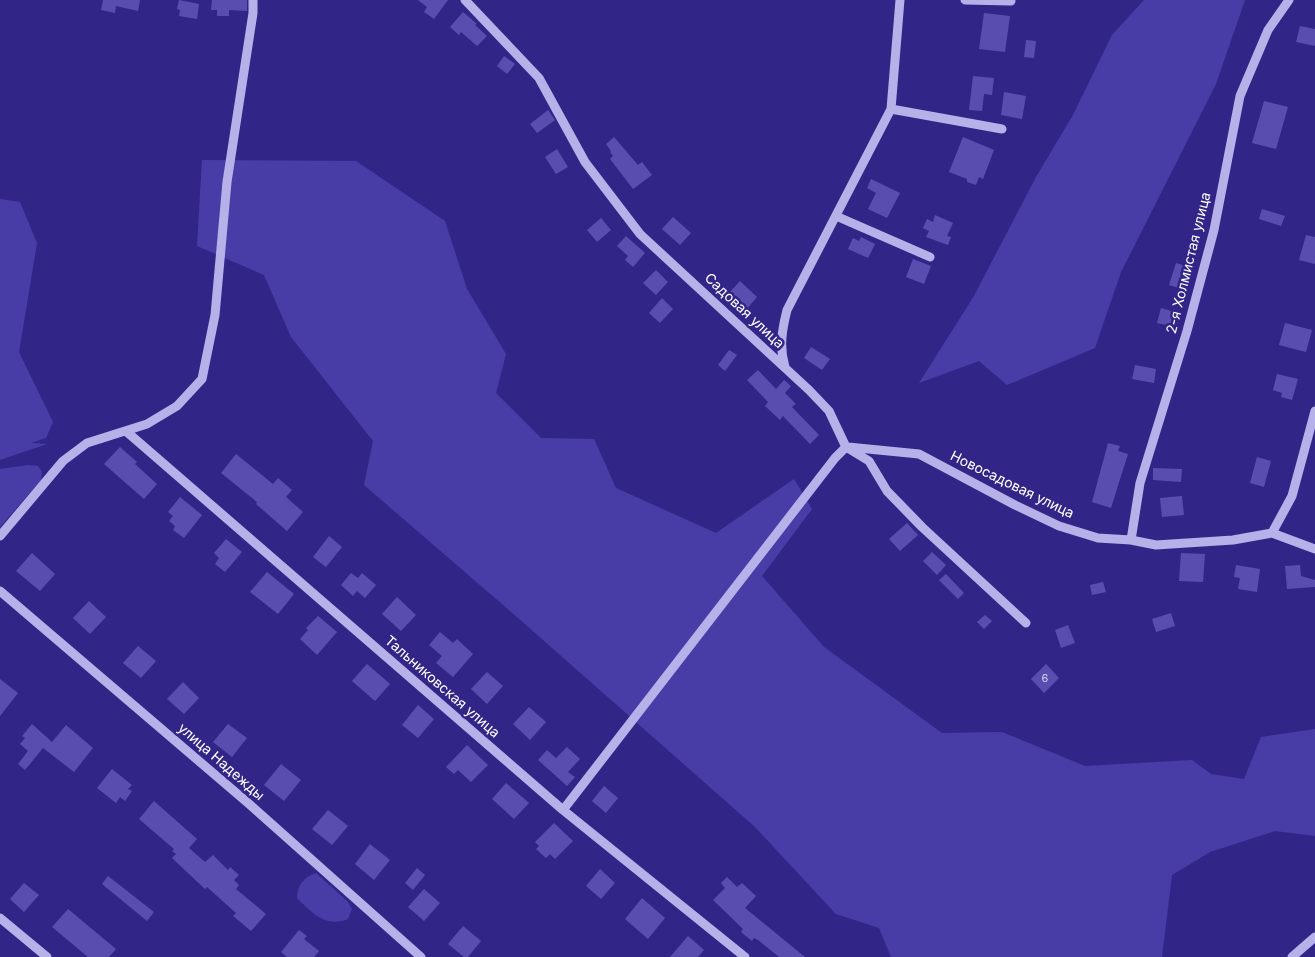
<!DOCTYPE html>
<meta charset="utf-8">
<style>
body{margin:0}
canvas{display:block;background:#312687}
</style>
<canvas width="1315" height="957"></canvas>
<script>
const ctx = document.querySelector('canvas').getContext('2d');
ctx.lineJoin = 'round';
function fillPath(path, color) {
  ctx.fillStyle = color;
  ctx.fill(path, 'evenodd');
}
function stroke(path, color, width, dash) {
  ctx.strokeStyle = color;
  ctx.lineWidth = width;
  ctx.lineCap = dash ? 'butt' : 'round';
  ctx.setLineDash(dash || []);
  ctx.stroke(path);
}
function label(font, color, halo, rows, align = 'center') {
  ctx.font = font + ' Inter,sans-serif';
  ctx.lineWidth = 5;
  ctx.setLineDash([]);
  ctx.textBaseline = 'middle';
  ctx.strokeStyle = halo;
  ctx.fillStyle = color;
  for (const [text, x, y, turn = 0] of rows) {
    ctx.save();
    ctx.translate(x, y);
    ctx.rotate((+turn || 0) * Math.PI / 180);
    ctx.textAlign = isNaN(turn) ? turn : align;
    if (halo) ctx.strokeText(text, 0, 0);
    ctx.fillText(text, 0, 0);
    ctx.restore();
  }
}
fillPath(new Path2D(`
 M1144,0H1245L1216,84L1121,272L1095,348L1007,385L979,361L919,383L974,296L1036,177L1073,115L1112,35Z
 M202,160L356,161L445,221L467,289L506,354L496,393L541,438L594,439L616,488L716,533L794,479L812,509L762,576L824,647L942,733L1002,732L1085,766L1192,760L1211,774L1244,779L1261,737L1315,729V836L1275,831L1210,852L1172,875L1162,957H891L879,928L836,914L755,827L517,617L364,485L373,441L291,337L264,275L197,246Z
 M0,199L20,202L37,243L19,352L53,422L46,438L31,443L47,444L0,460Z
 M28,465L38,466L42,472L41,480L0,527V469Z
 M316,873L347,901L352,909L348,919C326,928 312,913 297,898C297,886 304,877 316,873Z`), '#483da6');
fillPath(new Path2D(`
 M103,0H140L138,11L116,6L115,13L101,10Z
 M179,0L199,4L197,19L179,16L180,10L177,9Z
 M212,0H247V11L229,10V16H217V10H211Z
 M418,0H448L434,19L424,12L427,7Z
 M463,12L477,24L475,25L487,36L477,46L461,32L459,35L450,27Z
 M984,13L1010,16L1005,52L979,49Z
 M1300,26L1315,29V46L1296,42Z
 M1026,40L1036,41L1034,58L1024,57Z
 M504,56L515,64L507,74L497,66Z
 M973,76L994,78L992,95L984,94L982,111L969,110Z
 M1004,92L1026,96L1022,119L1001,115Z
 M1264,101L1288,107L1276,149L1252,143Z
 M548,110L555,120L537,133L530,124Z
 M614,137L638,165L642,162L652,175L633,189L610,159L613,156L610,152L611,151L606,144Z
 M963,137L994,150L983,179L979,177L976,185L967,182V179L949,172Z
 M557,149L568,167L556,174L545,157Z
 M871,179L900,193L887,218L868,209L876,193L867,188Z
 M1262,209L1285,216L1281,226L1259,219Z
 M935,215L953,223L947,236L951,237L948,245L926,237L929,231L923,228L927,219L933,222Z
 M673,217L691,233L680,245L662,229Z
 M601,218L611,230L597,242L587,230Z
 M1306,235L1315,237V264L1299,260Z
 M626,236L645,253L633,267L625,260L628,256L617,246Z
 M861,237L875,244L868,258L848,249L853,238L859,241Z
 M913,259L931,266L924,284L906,277Z
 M1176,263L1192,268L1185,290L1169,285Z
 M656,270L668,282L656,295L643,283Z
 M740,281L757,297L746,310L728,294Z
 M662,298L673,309L660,323L649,313Z
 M1161,308L1178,313L1175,327L1157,323Z
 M1285,323L1312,330L1306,352L1279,345Z
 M811,347L830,359L822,370L804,358Z
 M729,350L737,355L725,371L718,365Z
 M1135,365L1156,369L1154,383L1132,379Z
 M758,370L776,389L784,380L791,386L785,393L796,404L792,407L819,435L810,444L783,416L780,420L765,406L768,402L747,380Z
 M1277,374L1298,379L1292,400L1281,397L1282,393L1273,390Z
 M1108,443L1120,446L1118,451L1128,454L1111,508L1092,502Z
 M120,447L137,462L135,464L157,484L144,499L104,464Z
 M236,454L273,484L278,478L292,490L286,497L303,512L287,531L256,504L257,502L221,473Z
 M1257,457L1271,461L1264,487L1250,483Z
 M1153,468L1182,469L1181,482L1153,480Z
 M1182,496L1184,515L1162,517L1160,498Z
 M180,497L202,515L184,538L173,530L175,526L169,521L173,516L168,512Z
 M907,523L918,535L900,551L889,539Z
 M329,536L342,547L326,567L313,557Z
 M226,539L242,552L225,572L215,564L219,558L214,553Z
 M932,552L946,565L937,575L923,561Z
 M32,553L55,574L40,591L16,571Z
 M1181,553L1205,554L1203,582L1179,581Z
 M1236,565L1260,569L1257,592L1238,589L1240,578L1234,577Z
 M1300,565L1301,576L1315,580V587L1287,589L1285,566Z
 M267,572L294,594L278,614L250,592Z
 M351,573L358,578L362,573L376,585L365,598L357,591L353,596L341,585Z
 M946,574L964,593L958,599L939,580Z
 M1103,582L1106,592L1092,595L1090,585Z
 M397,597L416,615L401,631L382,614Z
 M89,601L106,617L90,634L73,618Z
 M1171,613L1175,626L1156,632L1152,619Z
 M985,615L992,621L984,629L977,622Z
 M318,616L337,632L317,655L300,639L308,630L306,628Z
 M1068,625L1075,643L1061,648L1055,630Z
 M440,632L453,643L457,639L473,654L453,677L436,663L442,656L429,645Z
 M138,646L156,661L141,678L123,663Z
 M367,664L390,684L375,701L352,681Z
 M1046,664L1059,678L1044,693L1031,679Z
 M487,672L503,686L487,704L471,689Z
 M0,679L18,693L0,716Z
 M183,682L199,698L184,714L167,699Z
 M418,705L434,719L418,738L402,725Z
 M529,707L546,722L530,740L513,724Z
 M32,724L52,742L66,725L93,748L74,772L43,748L25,770L18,764L28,751L20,744L25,738L22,736Z
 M228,724L247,738L232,757L213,742Z
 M467,745L488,765L471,782L458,770L454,774L446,767Z
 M567,747L580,759L568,772L575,777L567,786L538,760L547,750L556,758Z
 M281,764L301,780L284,801L264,785Z
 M112,769L132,785L128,789L132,791L125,801L120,797L116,803L97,788Z
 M506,783L529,803L514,819L492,799Z
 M604,786L618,798L606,813L592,801Z
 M154,801L197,839L189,848L205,862L213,855L228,870L230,867L239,875L234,880L239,885L236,889L266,914L251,931L233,916L236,913L207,887L205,889L172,858L176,854L172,851L174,849L139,819Z
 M328,810L348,826L332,845L312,829Z
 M554,823L573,841L555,859L550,854L546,858L536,849L539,846L535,842Z
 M370,844L390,860L374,880L355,864Z
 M417,868L425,875L413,890L405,883Z
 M600,869L615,883L601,899L586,886Z
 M108,876L154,912L147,921L102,884Z
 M727,877L737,887L742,883L756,896L745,908L805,957H779L758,940L754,938L752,941L741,932L743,929L713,900L725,888L721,883Z
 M24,883L39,895L24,912L10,899Z
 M424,889L440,903L424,921L408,907Z
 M642,898L665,918L648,939L625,919Z
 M68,909L116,949L109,957H88L52,927Z
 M463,926L481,941L468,957H464L448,944Z
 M299,930L307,936L304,939L319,951L314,957H287L281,952Z
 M688,936L704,950L698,957H670Z`), '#594eaf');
stroke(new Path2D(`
 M465,0L539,78L585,162L640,234L809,390L829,411L846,447L869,461L887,491L922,527L1026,623
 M965,0L1011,1
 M891,109L1002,129
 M836,216L930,257
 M785,367C779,347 782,330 787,310L891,109L900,0
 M127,432L563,810L745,957
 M848,447L919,454L1015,505L1059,526L1098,538L1131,540L1156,545L1233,540L1272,533L1315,549
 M1272,533L1292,496L1315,411
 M0,536L63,461L87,443L147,424L177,406L202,379L215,315L227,182L253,13V0
 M1131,540L1140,483L1187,331L1214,230L1240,96L1268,30L1289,0
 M0,591L248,803L421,957
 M563,810L835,458L846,447
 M0,918L47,957
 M1292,957L1315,937`), '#b7b1e9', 9);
label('11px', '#d6d3eb', null, [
 ["6",1045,679]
]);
label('14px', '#fff', '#312687', [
 ["2-я Холмистая улица",1189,263,-76],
 ["Садовая улица",744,311,43],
 ["Новосадовая улица",1012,485,26],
 ["Тальниковская улица",442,687,41],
 ["улица Надежды",221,762,41]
]);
</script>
